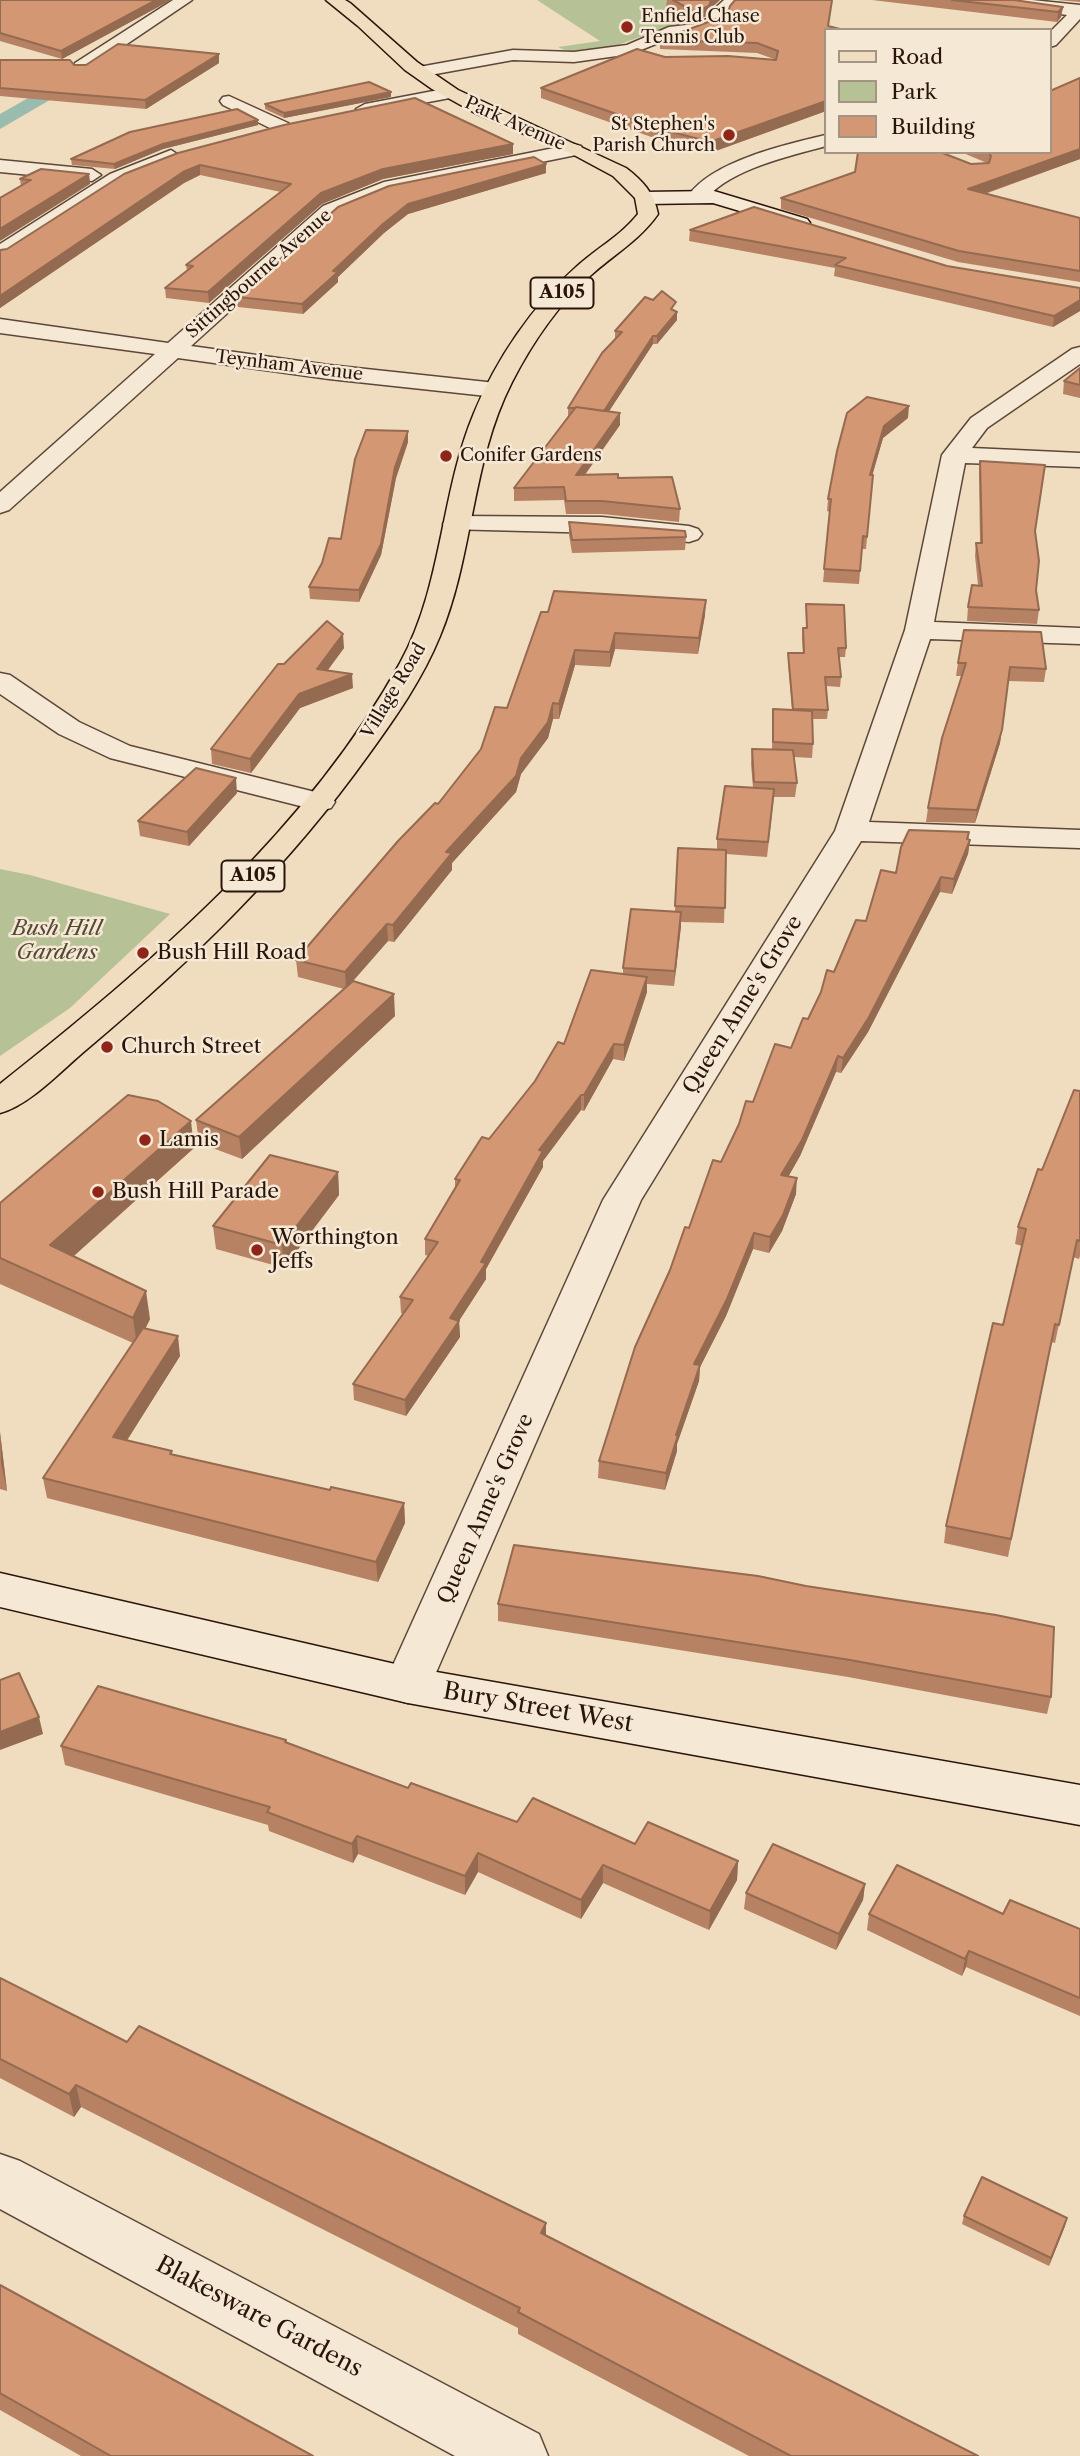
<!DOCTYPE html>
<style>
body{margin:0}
#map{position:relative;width:1080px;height:2456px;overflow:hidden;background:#f0dcbf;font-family:"Libre Caslon Text",serif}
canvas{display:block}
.legend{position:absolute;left:824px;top:28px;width:228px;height:126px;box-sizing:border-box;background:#f5e8d5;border:2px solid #a49484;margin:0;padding:9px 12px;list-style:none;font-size:21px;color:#2a150b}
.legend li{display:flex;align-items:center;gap:14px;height:35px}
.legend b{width:35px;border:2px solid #a49484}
</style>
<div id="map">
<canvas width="1080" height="2456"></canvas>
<ul class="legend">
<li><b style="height:9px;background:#f0dcbf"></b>Road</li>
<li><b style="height:19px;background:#b6c195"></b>Park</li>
<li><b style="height:19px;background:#d49773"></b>Building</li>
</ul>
</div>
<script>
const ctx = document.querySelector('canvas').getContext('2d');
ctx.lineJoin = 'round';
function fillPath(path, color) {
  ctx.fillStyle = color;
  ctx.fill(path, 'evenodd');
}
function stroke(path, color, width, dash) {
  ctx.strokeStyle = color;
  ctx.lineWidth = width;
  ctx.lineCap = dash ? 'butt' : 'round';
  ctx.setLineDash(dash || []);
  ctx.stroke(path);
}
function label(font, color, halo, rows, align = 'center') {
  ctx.font = font + ' "Libre Caslon Text",serif';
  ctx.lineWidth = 5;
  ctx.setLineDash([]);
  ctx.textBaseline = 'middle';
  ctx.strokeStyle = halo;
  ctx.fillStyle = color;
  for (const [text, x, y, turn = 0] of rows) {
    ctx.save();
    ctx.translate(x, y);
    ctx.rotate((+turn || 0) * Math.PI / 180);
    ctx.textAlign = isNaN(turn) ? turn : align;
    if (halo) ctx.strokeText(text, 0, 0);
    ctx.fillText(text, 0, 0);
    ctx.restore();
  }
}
fillPath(new Path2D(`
 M537,0H712L703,8L714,10L701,18L705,20L701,22C688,25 675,26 663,29C633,37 588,64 558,47L600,41Z
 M0,869L30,875L170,914L70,1008L0,1056Z`), '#b6c195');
fillPath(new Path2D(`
 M60,80L70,86L67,90L0,129V114Z`), '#9abcaf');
const street = new Path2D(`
 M173,0H192L87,71H75L73,67L75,63Z
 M724,0H741L727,14L725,22L704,32L678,35L631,54L574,62L513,60L419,77L411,72L419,67L513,50L574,52L627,45L669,27L695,24L711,17L713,10Z
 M995,0H1032L1080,5V19L1056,45L1050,47V32L1067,15L1003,5Z
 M449,88L458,93L455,97L365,114L356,109L365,104Z
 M229,96L288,123L291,127L282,132L276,131L223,105L220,101L223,97Z
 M826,135V146C790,156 730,169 706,199H692L689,195C713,161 787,144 826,135Z
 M574,144L581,146L583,150L581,154L389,193L337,214L191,346L329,365L496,383L504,385L507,390L504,395L496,397L329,379L178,358L9,510L0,513V492L155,354L0,333V319L168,343L323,206L384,182Z
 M171,150L180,156L178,160L124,182L7,257L0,259V244L110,174Z
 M0,160L92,169L101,175L92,181L0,172Z
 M1080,347V364L987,428L972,448L1080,453V467L965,463L934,622L1080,628V644L930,639L869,822L1080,830V848L861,841L641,1200L425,1698L408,1703L391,1698L384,1685L603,1200L835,831L905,630L942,455L971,418L1072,349Z
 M456,516L602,517L689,526L698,529L702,534L698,539L689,542L602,533L447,529L443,524L447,519Z
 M0,673L10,675L79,722L130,746L331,796L335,802L331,808L320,811L110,758L59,734L0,694Z
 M0,2154L20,2161L539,2434L548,2456H455L0,2209Z`);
const secondary = new Path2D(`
 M714,191L807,219L810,223L807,227L800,229L713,203L645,204L635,198L645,192Z
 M0,1573L408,1667L1080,1785V1825L408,1703L0,1607Z`);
const primary = new Path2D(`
 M326,0H345L350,3L417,62L458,90L626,168C643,181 654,193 658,214C640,240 613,255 590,276C558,305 532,343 512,382C471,462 474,554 440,636C423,678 396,717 369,754C289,866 192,961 87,1049C64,1068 29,1106 0,1113V1084C150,965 306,833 400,663C443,585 440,494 474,413C496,360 532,306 575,268C595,249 621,236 638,214L635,198L613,176L574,155L475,113L432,89L405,70L358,26Z`);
stroke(street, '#5c4738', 3);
stroke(secondary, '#2a150b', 3);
stroke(primary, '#2a150b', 3);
fillPath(street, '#f5e8d5');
fillPath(secondary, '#f5e8d5');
fillPath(primary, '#f0dcbf');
fillPath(new Path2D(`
 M0,0H171L62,59L0,41Z
 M667,0H720L711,8L709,15L694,21L666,6Z
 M872,0H1014L1063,7L1061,17L1057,22Z
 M1057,0H1080V2Z
 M727,15L826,30V111L710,153L657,139L541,98V88L665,57L774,59L757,53L660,49V40Z
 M219,54V63L146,109L0,96V60L86,65Z
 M391,97L284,118L265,109V104Z
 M258,120V125L163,149L115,169L72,165L71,159Z
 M961,152H1050L1080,159L985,194L1080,218V282L958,262L781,209V198L855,172L987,163Z
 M178,153L513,154L383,179L322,204L209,303L166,298L165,288L187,271L186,265L281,192L200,175L184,183L0,308V250L7,249Z
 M546,164V173L408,214L384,233L338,277V282L303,314L238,307V297L338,207Z
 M89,174L90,184L21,186L20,179Z
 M690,230L947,266L1080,288V311L1053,327L834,276L835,268L689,241Z
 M675,311L677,312V320L657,344H653L609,411L620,413V425L585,475L618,478L680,509L679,522L602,514H566L564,500L514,501V488L568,416V408L616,339H615V331L675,310Z
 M1080,368V398L1063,394L1064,381Z
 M908,418L883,438L872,475H873L866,549H862L859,584L823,582L830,512L827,511L828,499L837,451Z
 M408,442L396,478L381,555L359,602L310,599L309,587L322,563L341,539Z
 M980,461L1035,531L1036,590L1039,610L1037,624L967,621L968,607L978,585L975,556L976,543H980L979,474Z
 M569,522L686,537L685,550L572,553L569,535Z
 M806,604L846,648L845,657H839L841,677L840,687L826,686L828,710L827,719H812L813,744L812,758L794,757L797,783L795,797H774L767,857L726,854L724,923L681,922L674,986L647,984V992L624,1061L613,1059L584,1111L581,1110L543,1161V1167L486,1269V1279L459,1321L460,1337L406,1416L354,1400L353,1384L403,1314L401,1313L400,1297L429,1256L425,1255V1239L455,1188V1179L489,1139L564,1044L623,974V968L675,911L678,848L717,849V839L753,788L751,764L752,749L772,750L773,709L792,710L788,662V653H803L802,637L803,628H806Z
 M541,612L705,615L698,654L615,649L610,667L575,665L559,719H553L548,738L521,774L516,792L452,863V870L394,942L388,941L353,981L395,1016L242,1159L199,1143L196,1120L344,989L298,977L296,960L438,804L481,749L507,708Z
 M344,648L328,670L353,688L300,708L251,773L212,764L211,749L284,664Z
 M958,663L1046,669L1044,682L1008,681L1000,743L975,823L926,822L928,808L962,676H956Z
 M237,793L189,846L140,836L138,821Z
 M968,839L970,840L968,854L952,894L940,892L868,1032L841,1073L836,1072L800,1156L788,1177L796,1194L782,1231L769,1253L753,1249L726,1316L700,1367L699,1381L677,1444V1451L665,1490L598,1478L599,1461L689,1228L721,1162L753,1102L791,1048L834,972L896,873Z
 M1080,1091V1256L1079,1259L1073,1257L1055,1343L1051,1342L1008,1557L944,1543L946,1526L1003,1325L1022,1246L1015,1244L1018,1227L1042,1170Z
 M194,1148L73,1256L150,1319L145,1329L180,1356L126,1441L172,1451V1454L330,1490L404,1503L405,1523L378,1582L47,1498L43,1478L133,1343L0,1284V1203Z
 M338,1172L339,1195L284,1268L216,1249L213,1226Z
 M0,1432L7,1491L0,1489Z
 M514,1545L1051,1697L1047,1714L848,1677L498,1621V1604Z
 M286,1740L287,1743L408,1788L517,1822L635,1844L738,1861L737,1880L709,1930L603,1883L581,1919L478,1872L465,1895L358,1854L353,1863L269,1831L268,1825L65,1765L61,1746Z
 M865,1884L863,1900L836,1950L744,1909L746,1893Z
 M869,1914H1003L1080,1929V2016L966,1967L962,1976L867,1930Z
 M0,1978L127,2042L546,2223V2235L978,2456H749L518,2334V2328L81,2107L74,2117L0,2078Z
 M964,2216L1065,2226L1049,2266L962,2224Z
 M0,2285L313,2456H81L0,2410Z`), '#b68263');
fillPath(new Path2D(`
 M156,0H171L62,59L61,51Z
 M711,0H720L711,8L709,15L694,21L695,12Z
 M1063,7L1061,17L1057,22L1058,12Z
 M219,54V63L146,109L145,100Z
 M391,92V97L284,118V113Z
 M826,101V111L710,153V142Z
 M258,120V125L163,149L115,169L114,164L163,144Z
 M513,144V154L383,179L322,204L209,303L208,292L321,193L383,169Z
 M1080,149V159L966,200L968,189Z
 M546,164V173L408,214L384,233L338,277V282L303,314L302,304L333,271L383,224L408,204Z
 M200,165V175L184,183L0,308V296L183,172Z
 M89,174L90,184L0,241V229Z
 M1080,300V311L1053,327L1054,316Z
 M677,312V320L657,344V336Z
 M653,336V344L604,419V411Z
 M909,406L908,418L883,438L869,487L870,475L884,426Z
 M620,413V425L575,488L576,475Z
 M408,431V442L396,478L381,555L359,602V590L395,467Z
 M706,600L705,615L698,654L699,638Z
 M615,633V649L610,667V652Z
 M343,634L344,648L318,683L317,669Z
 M575,650V665L559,719V704Z
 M352,674L353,688L300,708L251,773L250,759L299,694Z
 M553,703V719L548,738L521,774L516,792L452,863V870L394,942L393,925L446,852L521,758Z
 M1002,730L1000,743L975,823L977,810Z
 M236,778L237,793L189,846L187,832Z
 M969,832L968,845L970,840L968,854L952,894L954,879Z
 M941,877L940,892L868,1032L841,1073L843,1058Z
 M681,912V927L674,986L675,971Z
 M387,924L388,941L346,989L345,972Z
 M647,977V992L624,1061V1045Z
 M394,994L395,1016L242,1159L239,1137Z
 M614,1044L613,1059L584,1111V1095Z
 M838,1056L836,1072L800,1156L780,1191L781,1175Z
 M581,1095V1110L543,1161V1167L486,1269V1279L453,1330L459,1321L460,1337L406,1416L405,1400L481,1262L539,1150Z
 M191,1121L194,1148L55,1273L50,1245Z
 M338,1172L339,1195L284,1268L282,1245Z
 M797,1178L796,1194L782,1231L769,1253L770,1237Z
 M754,1233L753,1249L726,1316L700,1367L699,1381L677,1444V1451L665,1490L666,1473L694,1364Z
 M146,1291L150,1319L137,1346L133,1318Z
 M178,1336L180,1356L116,1458L113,1437Z
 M0,1432L7,1491L1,1463Z
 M404,1503L405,1523L378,1582L376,1562Z
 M39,1717L43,1734L0,1750V1732Z
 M357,1836L358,1854L353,1863L352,1844Z
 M478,1853V1872L465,1895V1876Z
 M738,1861L737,1880L709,1930L710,1911Z
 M603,1865V1883L581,1919V1900Z
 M865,1884L863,1900L836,1950L839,1934Z
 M969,1951L966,1967L962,1976L965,1959Z
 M76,2085L81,2107L74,2117L69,2094Z
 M1067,2218L1065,2226L1049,2266L1051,2258Z
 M546,2223V2245L541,2233Z`), '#946a50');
const building = new Path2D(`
 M0,0H156L61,51L0,33Z
 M673,0H711L709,6L695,12Z
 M735,0H832L828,26L844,30H826V101L710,142L657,128L541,88L637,49L665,57L728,56L776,60L778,51L757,43L660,40L727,15L730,6Z
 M952,0H1014L1063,7L1058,12Z
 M118,44L219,54L145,100L0,88V60H70L74,65H86Z
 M1080,78V149L968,189L1080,218V271L959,251L781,198L855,172L858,152H940L971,164L989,163L991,156L988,152H1050V91Z
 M369,82L391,92L284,113L265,104Z
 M415,98L513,144L383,169L321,193L208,292L165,288L193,266L186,265L291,184L200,165L183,172L0,296V250L7,249L124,174L178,153L284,125Z
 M237,109L258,120L163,144L114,164L71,159L130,132Z
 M534,157L546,164L408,204L383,224L333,271L338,272L302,304L238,297L338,207L389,186Z
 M41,169L89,174L0,229V198L31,180L20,179Z
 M754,207L947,266L1080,288V300L1054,316L835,265L846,258L690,230Z
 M662,291L676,302L671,309L677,312L657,336H653L604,411L576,407L575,408H568L602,353L622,332L615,331L645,297L653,300Z
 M1080,368V385L1064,381Z
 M867,397L909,406L884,426L870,475H873L867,537L863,536L860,571L824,569L831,499H828L837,451L847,413Z
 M576,407L620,413L576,475L618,474V478L672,477L680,509L602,501H566L564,487L514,488Z
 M366,430L408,431L395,467L381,544L359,590L309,587L322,563L329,538L341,539L355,459Z
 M980,461L1045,465L1035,531L1039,561L1036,590L1039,610L968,607L972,585L982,586L976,543H982Z
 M569,522L685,531L686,537L572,540Z
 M554,591L706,600L699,638L615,633L610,652L575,650L559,704L553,703L548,722L521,758L516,776L446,852L452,853L393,925L387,924L345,972L296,960L398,841L435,803L438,804L481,749L495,707L507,708L541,612H548Z
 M806,604L844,605L846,648H838L841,677H825L828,710L793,709L788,653H804L803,628H807Z
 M327,621L343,634L317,669L352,674L299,694L250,759L211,749L278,664H284Z
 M964,630L1041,632L1046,669L1010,667L1002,730L977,810L928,808L942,738L966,663H958Z
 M773,709L812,711L813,744L773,742Z
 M752,749L793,750L797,783L754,782Z
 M196,768L236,778L187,832L138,821Z
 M725,786L774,789L768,842L717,839Z
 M909,830L969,832L967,839L970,840L954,879L941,877L869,1017L843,1058L838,1056L802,1140L781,1175L797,1178L783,1215L770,1237L754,1233L727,1299L694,1364L700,1365L676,1435H678L666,1473L599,1461L635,1347L670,1270L685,1227L689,1228L713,1160L721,1162L739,1124L746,1101L753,1102L775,1044L791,1048L803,1018L808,1019L821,992L827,970L834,972L856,920L866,921L881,870L896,873L901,847Z
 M678,848L726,850L725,908L675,906Z
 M631,909L681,912L675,971L623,968Z
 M591,970L647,977L624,1045L614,1044L584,1095H581L539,1150L543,1151L481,1262L486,1263L450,1318L459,1321L405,1400L353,1384L413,1300L400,1297L438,1242L425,1239L460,1180L455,1179L482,1137L489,1139L535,1081L558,1042L564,1044Z
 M353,981L394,994L239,1137L196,1120Z
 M1074,1090L1080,1091V1241L1077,1240L1059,1325L1055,1324L1011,1539L946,1526L993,1323L1003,1325L1026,1229L1018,1227L1038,1169L1042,1170Z
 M128,1095L158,1101L191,1121L50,1245L146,1291L133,1318L0,1258V1203Z
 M270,1155L338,1172L282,1245L213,1226Z
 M143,1328L178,1336L113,1437L172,1451L170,1454L330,1490L331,1487L404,1503L376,1562L43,1478Z
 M514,1545L758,1576L806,1586L996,1615L1054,1627L1051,1697L850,1660L498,1604Z
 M19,1673L39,1717L0,1732V1680Z
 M98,1686L286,1740L285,1742L408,1788L411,1783L517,1822L533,1798L635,1844L648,1822L738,1861L710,1911L603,1865L581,1900L478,1853L465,1876L357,1836L352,1844L267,1812L270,1807L61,1746Z
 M773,1844L865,1884L839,1934L746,1893Z
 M897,1865L1003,1914L1010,1900L1080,1929V1998L969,1951L965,1959L869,1914Z
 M0,1978L127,2042L139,2026L546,2223L541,2233L978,2456H791L518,2312L520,2308L76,2085L69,2094L0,2059Z
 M982,2177L1067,2218L1051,2258L964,2216Z
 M0,2285L313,2456H111L0,2393Z`);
fillPath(building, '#d49773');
stroke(building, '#946a50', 2);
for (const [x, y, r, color] of [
 [627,27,7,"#8f2418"],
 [729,135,7,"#8f2418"],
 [446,456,7,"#8f2418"],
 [143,953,7,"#8f2418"],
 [107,1047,7,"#8f2418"],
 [145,1140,7,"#8f2418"],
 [98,1192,7,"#8f2418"],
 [257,1250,7,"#8f2418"]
]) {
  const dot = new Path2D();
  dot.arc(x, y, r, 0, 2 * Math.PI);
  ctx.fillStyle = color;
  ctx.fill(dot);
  stroke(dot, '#f5e8d5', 2.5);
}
label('18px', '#2a150b', '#f5e8d5', [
 ["Enfield Chase",641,17],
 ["Tennis Club",641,38],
 ["St Stephen's",715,125,"right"],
 ["Parish Church",715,146,"right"],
 ["Conifer Gardens",460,456]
], 'left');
label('18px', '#2a150b', '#f5e8d5', [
 ["Park Avenue",515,124,24],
 ["Sittingbourne Avenue",259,274,-41],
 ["Teynham Avenue",289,366,7],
 ["Village Road",394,691,-59]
]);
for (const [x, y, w] of [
 [562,293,63],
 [253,876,63]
]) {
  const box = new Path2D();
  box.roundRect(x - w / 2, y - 15.5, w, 31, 5);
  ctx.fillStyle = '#f5e8d5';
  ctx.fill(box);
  stroke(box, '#2a150b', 2);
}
label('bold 19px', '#2a150b', null, [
 ["A105",562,293],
 ["A105",253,876]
]);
label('italic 21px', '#544934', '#f5e8d5', [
 ["Bush Hill",57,929],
 ["Gardens",57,953]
]);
label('21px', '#2a150b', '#f5e8d5', [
 ["Bush Hill Road",157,953],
 ["Church Street",121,1047],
 ["Lamis",159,1140],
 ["Bush Hill Parade",112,1192],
 ["Worthington",271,1238],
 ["Jeffs",271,1262]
], 'left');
label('21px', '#2a150b', '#f5e8d5', [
 ["Queen Anne's Grove",743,1005,-58],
 ["Queen Anne's Grove",486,1509,-66]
]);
label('24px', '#2a150b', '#f5e8d5', [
 ["Bury Street West",538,1708,10],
 ["Blakesware Gardens",259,2317,28]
]);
</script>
